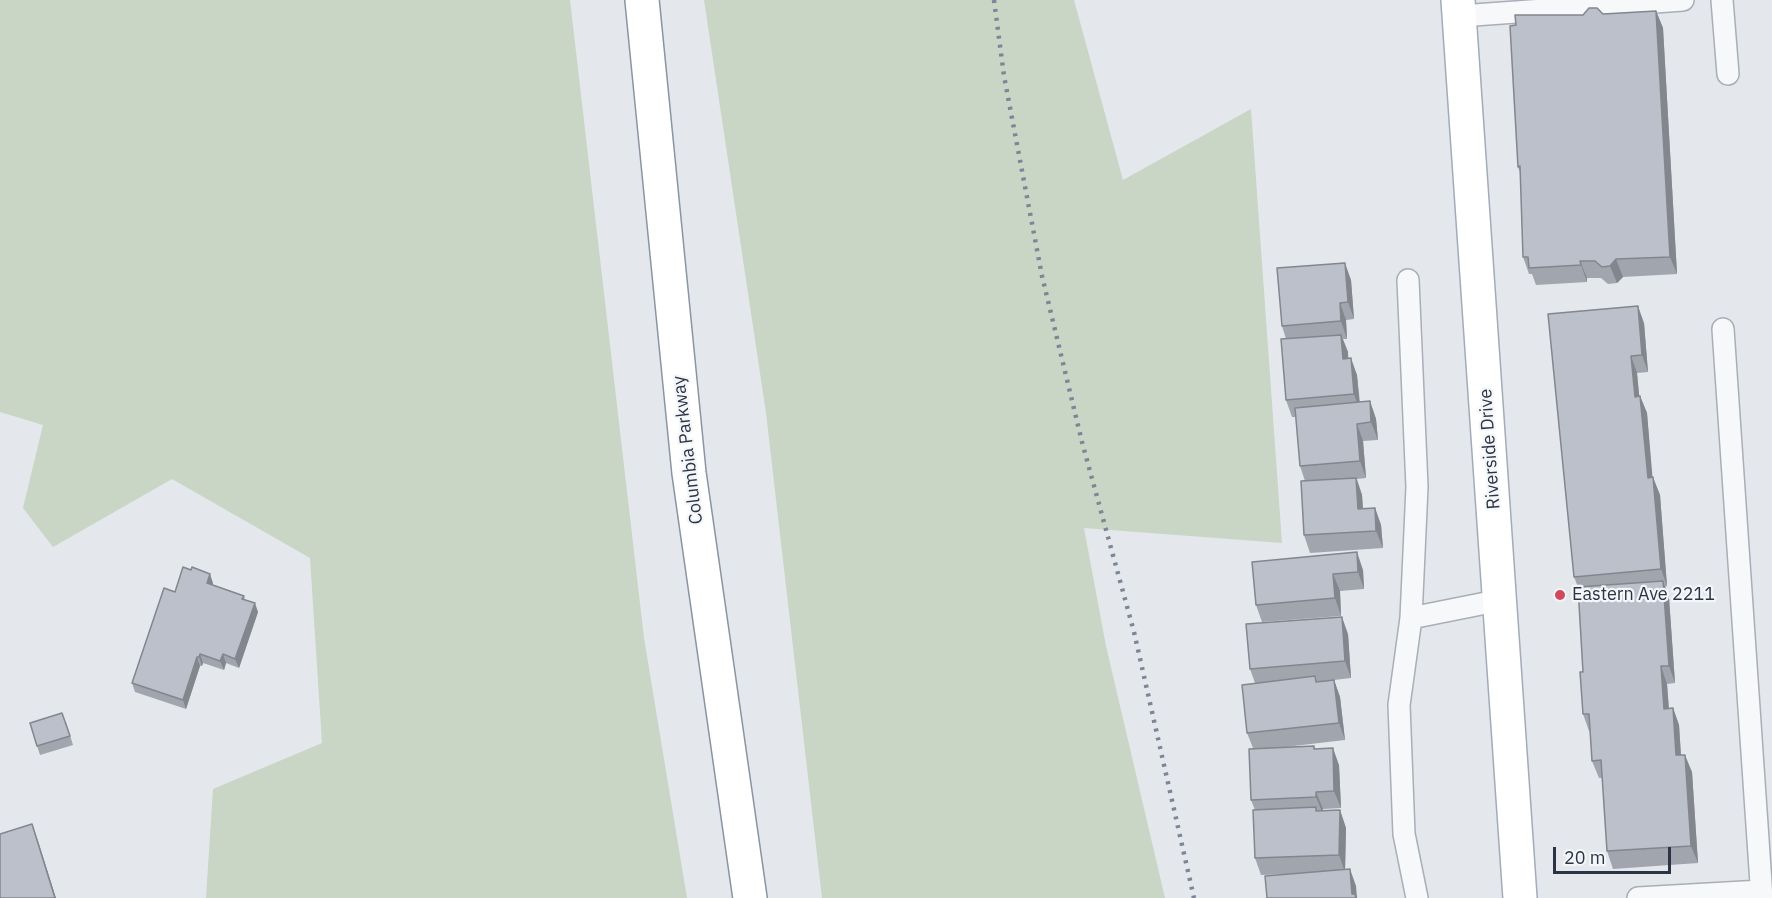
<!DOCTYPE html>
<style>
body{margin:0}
#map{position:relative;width:1772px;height:898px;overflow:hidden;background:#e4e7ec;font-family:"IBM Plex Sans",sans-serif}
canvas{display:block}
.scale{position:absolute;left:1553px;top:847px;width:118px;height:27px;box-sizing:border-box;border:3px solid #2b3445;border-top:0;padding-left:8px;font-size:18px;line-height:21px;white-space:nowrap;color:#2b3445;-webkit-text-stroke:4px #f4f6f9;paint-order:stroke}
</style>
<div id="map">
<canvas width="1772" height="898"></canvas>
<div class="scale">20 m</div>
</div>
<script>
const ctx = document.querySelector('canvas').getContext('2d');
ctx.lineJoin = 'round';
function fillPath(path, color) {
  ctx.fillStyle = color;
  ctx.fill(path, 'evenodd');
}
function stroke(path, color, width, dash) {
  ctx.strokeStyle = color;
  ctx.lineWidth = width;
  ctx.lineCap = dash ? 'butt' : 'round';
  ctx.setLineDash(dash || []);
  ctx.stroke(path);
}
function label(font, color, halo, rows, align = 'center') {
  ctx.font = font + ' "IBM Plex Sans",sans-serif';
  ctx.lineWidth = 4.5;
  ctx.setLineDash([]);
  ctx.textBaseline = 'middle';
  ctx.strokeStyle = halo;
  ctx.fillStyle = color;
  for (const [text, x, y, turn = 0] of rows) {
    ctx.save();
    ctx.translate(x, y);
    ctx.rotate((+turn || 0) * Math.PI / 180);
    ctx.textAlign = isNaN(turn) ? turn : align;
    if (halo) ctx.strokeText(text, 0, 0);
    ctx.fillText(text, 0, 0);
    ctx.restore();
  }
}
fillPath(new Path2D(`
 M0,0H570L644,638L687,898H206L213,789L322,743L310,558L172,479L53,547L23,508L43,425L0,412Z
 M704,0H1074L1123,180L1251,109L1282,543L1084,528L1106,646L1165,898H822L766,413Z`), '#c9d6c5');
const service = new Path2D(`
 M1722,0L1728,74
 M1460,16L1683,0
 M1408,280L1417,487L1411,618L1399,705L1404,834L1417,898
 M1723,329L1762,898
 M1411,618L1501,600
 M1638,898L1761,891`);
const primary = new Path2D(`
 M1458,0L1520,898`);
const trunk = new Path2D(`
 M642,0L689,473L750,898`);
stroke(service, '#a9aeb7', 24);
stroke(primary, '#a3abb8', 36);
stroke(trunk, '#8b94a3', 36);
stroke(service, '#f7f8fa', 21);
stroke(primary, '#fff', 33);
stroke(trunk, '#fff', 33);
stroke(new Path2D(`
 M994,0L1004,76L1042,276L1082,442L1134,632L1194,898`), '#7d8696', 4.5, [3, 6]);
fillPath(new Path2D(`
 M1656,11L1663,28L1677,274L1623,277L1617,283L1608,284L1601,278H1587V282L1536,285L1532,274H1529L1523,257L1521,175L1518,167L1583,15Z
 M1351,280L1354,319L1346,320L1347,339H1343L1348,352V358L1357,375L1360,402L1370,401L1376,419L1378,440L1363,441L1366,478L1357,479L1362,495L1363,509L1375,508L1381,525L1383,548L1310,553L1304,535L1305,481L1300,466L1296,417H1292L1286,400V339L1282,326Z
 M1548,314L1644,323L1648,372L1637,373L1639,396H1640L1647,413L1652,477L1660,495L1667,586L1665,587L1669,598L1675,683L1667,684L1669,708H1673L1679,725L1681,755L1692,772L1698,863L1613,869L1607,851L1602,778H1599L1592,761L1590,731H1589L1583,714V672L1578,587L1574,577Z
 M1252,562L1363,570L1364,589L1340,591L1341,616L1262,622L1256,605Z
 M213,583V585L244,596L245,600L258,612L239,668L226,663L224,670L203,663L202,666H200L186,709L135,692L132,683Z
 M1348,634L1351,678L1334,680L1340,697L1345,740L1285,747L1314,746L1315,749L1339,765L1341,808L1323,809V811L1340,810L1346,828L1345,869L1356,886L1291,874L1261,875L1255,858V810L1251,800L1253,748L1247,733L1255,683L1250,669Z
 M66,722L73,745L40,755L37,746Z`), '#a1a5ae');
fillPath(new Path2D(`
 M1656,11L1663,28L1677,274L1670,257Z
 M1616,259L1623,277L1617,283L1610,266Z
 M1580,261L1587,278V282L1581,265Z
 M1345,263L1351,280L1354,319L1348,302Z
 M1340,303L1346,320L1347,339L1341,321Z
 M1638,306L1644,323L1648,372L1642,355Z
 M1341,335L1348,352L1349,376L1343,359Z
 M1631,356L1637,373L1641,414L1635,397Z
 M1351,358L1357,375L1360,411L1354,394Z
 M1640,396L1647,413L1654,495L1648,478Z
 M1370,401L1376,419L1378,440L1371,422Z
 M1357,424L1363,441L1366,478L1360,461Z
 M1653,477L1660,495L1667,586L1661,569Z
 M1356,478L1362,495L1364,526L1358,509Z
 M1375,508L1381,525L1383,548L1376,531Z
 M1357,552L1363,570L1364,589L1358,572Z
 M210,574L213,583L210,591L207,583Z
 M1333,574L1340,591L1341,616L1335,598Z
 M1663,581L1669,598L1675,683L1669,666Z
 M255,603L258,612L239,668L235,659Z
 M1342,617L1348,634L1351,678L1345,661Z
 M200,654L203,663L202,666L199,657Z
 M223,654L226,663L224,670L220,661Z
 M197,657L200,666L186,709L183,700Z
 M1661,666L1667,684L1670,726L1664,709Z
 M1334,680L1340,697L1345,740L1339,723Z
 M1673,708L1679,725L1682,773L1676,755Z
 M1333,748L1339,765L1341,808L1334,791Z
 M1685,755L1692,772L1698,863L1691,846Z
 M1316,792L1323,809V814L1316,797Z
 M1340,810L1346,828L1345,872L1339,855Z
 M32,824L38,841L56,898H55Z
 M1350,869L1356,886L1357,898H1353L1352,894Z`), '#83868d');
const building = new Path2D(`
 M1589,8H1597L1603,14L1656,11L1670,257L1616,259L1610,266L1602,267L1595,261H1580L1581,265L1529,268L1528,257H1523L1520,166L1518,167L1510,26L1516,25L1515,15H1583Z
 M1345,263L1348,302L1340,303L1341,321L1282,326L1277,268Z
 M1638,306L1642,355L1631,356L1635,397L1640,396L1648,478L1653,477L1661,569L1574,577L1548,314Z
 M1341,335L1343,359L1351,358L1354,394L1286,400L1281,339Z
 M1370,401L1371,422L1357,424L1360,461L1300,466L1295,408Z
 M1356,478L1358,509L1375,508L1376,531L1304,535L1301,481Z
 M1357,552L1358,572L1333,574L1335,598L1256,605L1252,562Z
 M183,567L191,570L192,567L210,574L207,583L244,596L242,599L255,603L235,659L223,654L220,661L200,654L199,657H197L183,700L132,683L164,588L175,592Z
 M1663,581L1669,666H1661L1664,709L1673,708L1676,755H1685L1691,846L1607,851L1601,760L1592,761L1589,714H1583L1580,672H1583L1578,587Z
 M1342,617L1345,661L1250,669L1246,624Z
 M1315,676L1316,682L1334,680L1339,723L1247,733L1242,685Z
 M62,713L70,736L37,746L30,723Z
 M1314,746V749L1333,748L1334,791L1316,792V797L1251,800L1249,749Z
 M1316,807V811L1340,810L1339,855L1255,858L1253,810Z
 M32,824L55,898H0V834Z
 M1350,869L1352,894H1355L1356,898H1267L1265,876Z`);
fillPath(building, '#bbc0ca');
stroke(building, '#83868d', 1.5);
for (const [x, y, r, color] of [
 [1560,595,6,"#d1495b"]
]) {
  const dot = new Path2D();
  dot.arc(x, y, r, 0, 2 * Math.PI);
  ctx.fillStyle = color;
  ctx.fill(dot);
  stroke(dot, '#f4f6f9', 2);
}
label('18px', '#2b3445', '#f4f6f9', [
 ["Riverside Drive",1490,449,-94],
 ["Columbia Parkway",688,450,-97]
]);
label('18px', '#2b3445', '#f4f6f9', [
 ["Eastern Ave 2211",1572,595]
], 'left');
</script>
